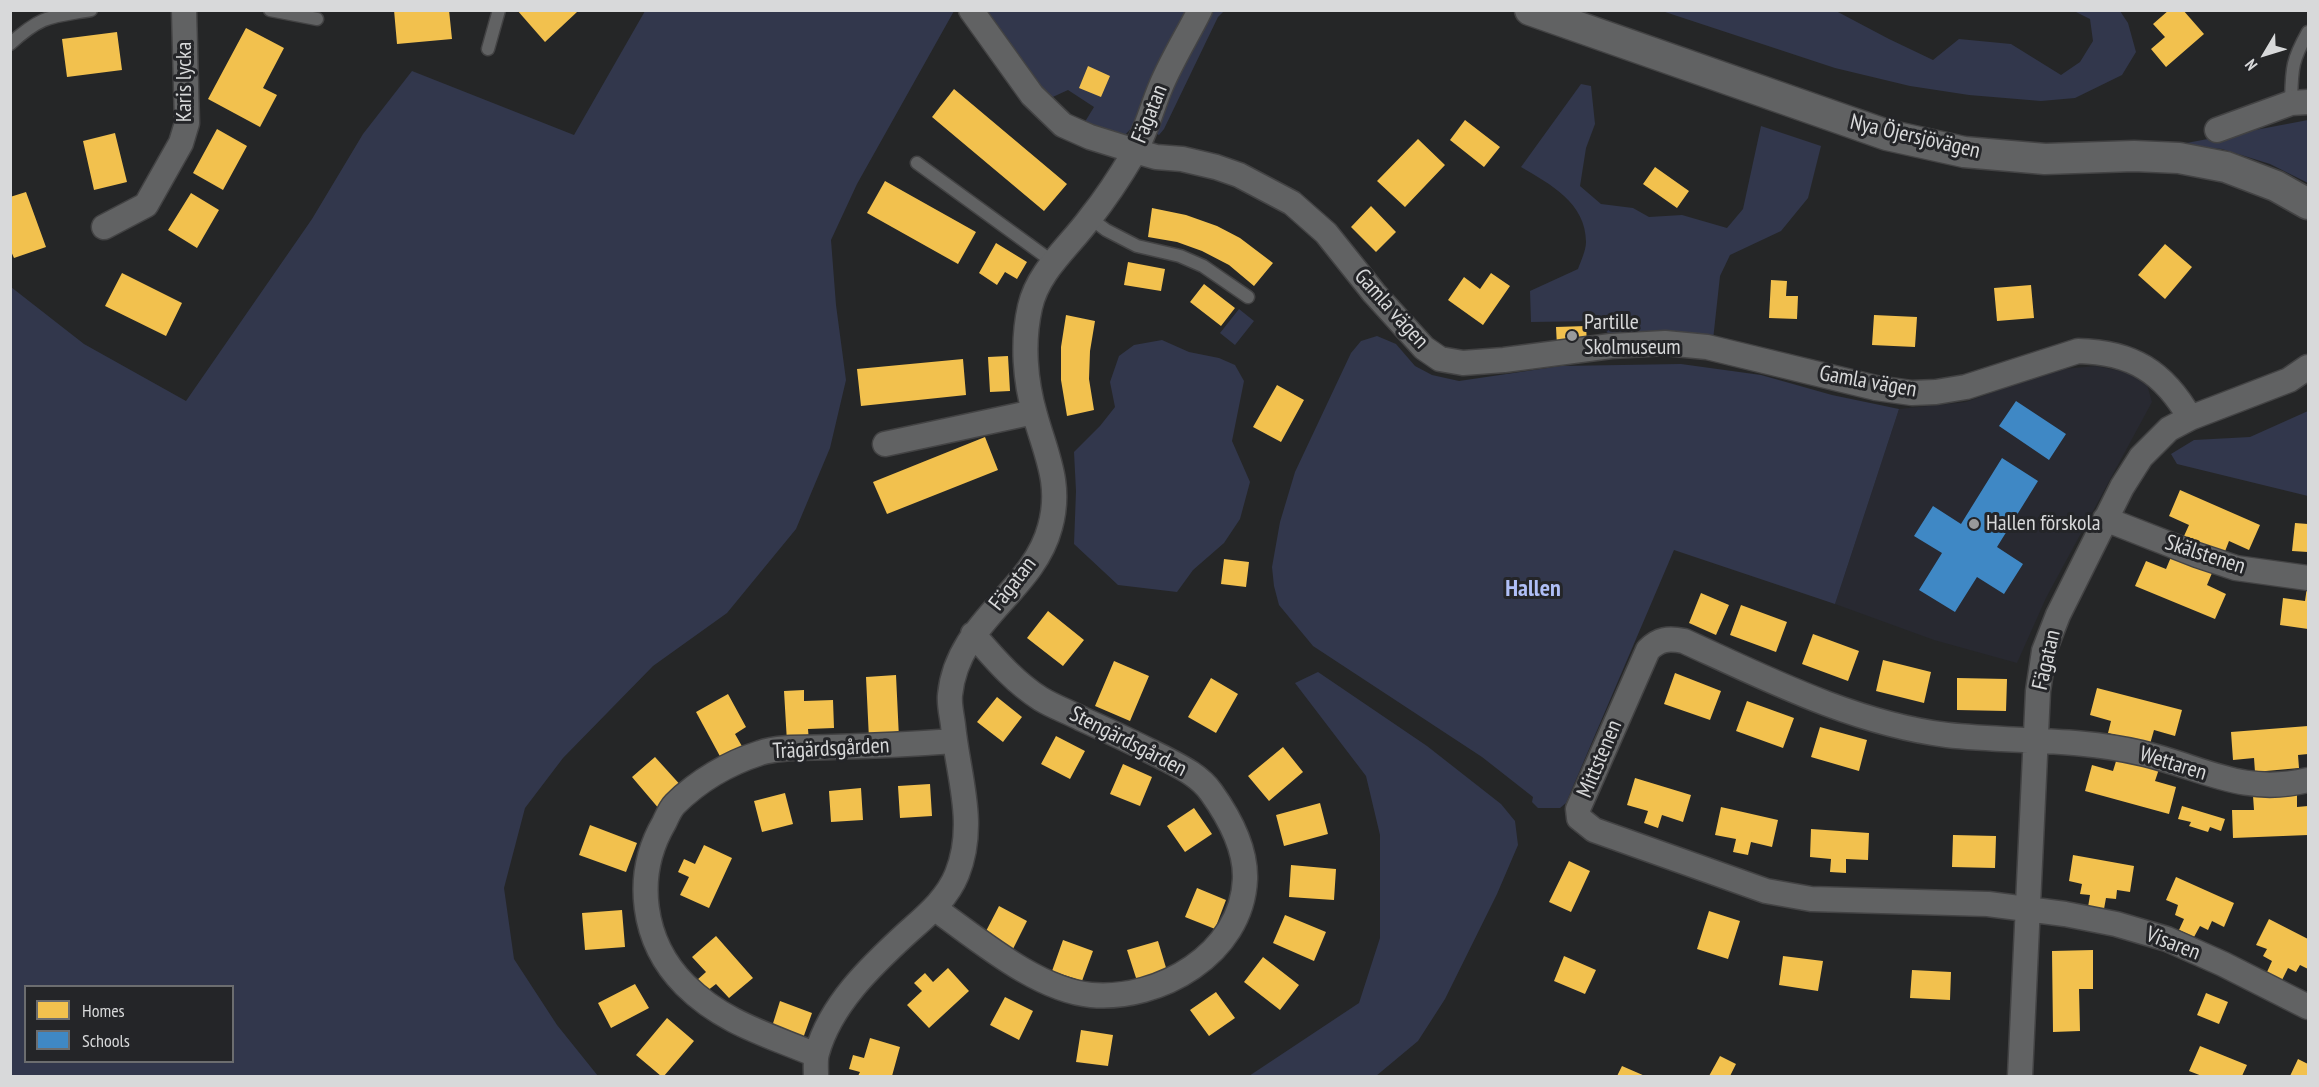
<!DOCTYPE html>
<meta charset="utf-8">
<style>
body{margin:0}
#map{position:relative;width:2319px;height:1087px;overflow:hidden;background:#252627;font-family:"PT Sans Narrow",sans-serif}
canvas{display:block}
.frame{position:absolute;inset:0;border:12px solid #d8d9da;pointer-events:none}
.legend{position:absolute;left:24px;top:985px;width:210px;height:78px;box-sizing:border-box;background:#242528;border:2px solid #6c6d6f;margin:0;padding:8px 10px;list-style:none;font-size:18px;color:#d8d9da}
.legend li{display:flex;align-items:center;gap:12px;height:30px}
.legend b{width:30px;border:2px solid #6c6d6f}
.north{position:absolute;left:2235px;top:24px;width:60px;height:60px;-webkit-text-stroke:4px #242528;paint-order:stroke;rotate:232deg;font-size:16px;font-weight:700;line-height:24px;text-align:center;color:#d8d9da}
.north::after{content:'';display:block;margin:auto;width:21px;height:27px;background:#d8d9da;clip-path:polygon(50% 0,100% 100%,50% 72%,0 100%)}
</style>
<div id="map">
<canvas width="2319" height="1087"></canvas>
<div class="frame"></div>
<ul class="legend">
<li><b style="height:16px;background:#f2c14e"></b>Homes</li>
<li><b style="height:16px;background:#3f88c5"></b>Schools</li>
</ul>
<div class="north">N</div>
</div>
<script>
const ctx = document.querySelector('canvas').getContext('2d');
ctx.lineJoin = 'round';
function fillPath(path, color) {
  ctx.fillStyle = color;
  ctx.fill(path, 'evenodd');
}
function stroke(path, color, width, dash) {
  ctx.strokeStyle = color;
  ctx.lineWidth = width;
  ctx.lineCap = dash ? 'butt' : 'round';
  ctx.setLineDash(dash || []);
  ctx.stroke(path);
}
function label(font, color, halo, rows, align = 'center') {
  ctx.font = font + ' "PT Sans Narrow",sans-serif';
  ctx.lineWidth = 6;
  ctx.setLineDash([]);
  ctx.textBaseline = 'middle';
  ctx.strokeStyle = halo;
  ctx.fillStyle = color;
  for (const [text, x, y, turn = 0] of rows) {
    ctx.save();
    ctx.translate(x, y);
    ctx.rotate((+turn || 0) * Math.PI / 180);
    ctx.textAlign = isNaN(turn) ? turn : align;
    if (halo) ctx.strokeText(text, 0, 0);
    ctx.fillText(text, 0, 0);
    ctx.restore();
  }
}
fillPath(new Path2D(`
 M2096,366L2130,373L2146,381L2152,402L2046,598L2017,663L1934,640L1835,604L1899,409L1966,402L2043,374L2063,369Z`), '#282931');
fillPath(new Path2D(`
 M986,10L1186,11L1136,123L1125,135L1117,137L1083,125L1094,107L1068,90L1044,101Z
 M645,11H954L857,184L831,240L836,305L846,380L830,448L796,529L727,613L653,666L563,758L525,808L504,888L514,959L557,1025L598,1076H11V287L84,344L186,401L312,219L363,134L412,71L574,135ZM26,986H232V1062H26Z
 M1206,11H1224L1218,17L1164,129L1159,135L1155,133V120Z
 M1662,11H1836L1889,39L1933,60L1959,39L2011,44L2061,75L2080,62L2093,41L2090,19L2074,11H2120L2128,23L2136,52L2122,75L2075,98L2041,101L1969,95L1910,86L1835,68Z
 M1581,84L1591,86L1595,124L1586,148L1580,186L1601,204L1633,208L1649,217L1682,215L1727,228L1743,209L1761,126L1821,146L1808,198L1781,231L1730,255L1720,276L1713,340L1610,335L1595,321L1531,322L1530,291L1578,269C1581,261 1586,250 1586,242C1586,203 1550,184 1521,167Z
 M2308,120V183L2270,164L2222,149L2176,145Z
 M1239,309L1254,321L1235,345L1220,333Z
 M1377,336L1396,344L1415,366L1432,375L1459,381L1561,366L1681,364L1761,375L1832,395L1899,409L1835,604L1674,550L1566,803L1560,808H1538L1532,802L1533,797L1482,757L1313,646L1279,605L1274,586L1272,567L1280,522L1295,472L1351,353L1361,341Z
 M1162,340L1189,352L1219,358L1235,365L1244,381L1232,441L1250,482L1240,519L1224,543L1193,570L1177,592L1118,585L1074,544L1076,491L1074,452L1100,426L1115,407L1110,382L1119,356L1134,345Z
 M2308,411V496L2177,464L2171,454L2194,440L2250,437Z
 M1318,672L1427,746L1501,804L1515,821L1518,845L1497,894L1445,999L1418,1041L1376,1076H1249L1359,1003L1380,938V835L1366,776L1295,683Z`), '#32374c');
fillPath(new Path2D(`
 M394,10H449L452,39L397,44Z
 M517,10H576L577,12L545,42Z
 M2169,10H2183L2204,34L2166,67L2151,49L2165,37L2153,24Z
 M246,28L284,48L263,88L277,95L260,127L208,99Z
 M117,32L122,70L67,77L62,39Z
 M1088,66L1110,76L1101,97L1079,88Z
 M954,89L1067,184L1044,211L932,117Z
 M1465,120L1500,147L1484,167L1450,140Z
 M217,129L247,146L223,190L193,173Z
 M115,133L127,182L94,190L83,141Z
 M1418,139L1445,165L1405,207L1377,181Z
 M1655,167L1689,191L1677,208L1643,184Z
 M885,181L976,232L958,264L867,213Z
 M26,192L46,247L14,258L10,249V197Z
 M191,193L219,210L197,248L168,230Z
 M1371,206L1396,232L1376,252L1351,227Z
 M1152,208L1186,215L1217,226L1240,238L1273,263L1254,286L1229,265L1202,251L1177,242L1148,237Z
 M996,243L1027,262L1017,279L1005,272L997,285L979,273Z
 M2165,244L2192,267L2165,299L2138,275Z
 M1128,262L1165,269L1161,291L1124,285Z
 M122,273L182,303L166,336L105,306Z
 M1491,273L1510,286L1483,325L1448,300L1464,277L1480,289Z
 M1771,280L1787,281L1786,296H1798L1797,319L1769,318Z
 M1204,284L1235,308L1221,326L1190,302Z
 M2031,285L2034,318L1997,321L1994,288Z
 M1066,315L1095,321L1090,351L1089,379L1094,410L1067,416L1061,380V347Z
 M1874,315L1917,317L1915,347L1872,345Z
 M1586,326L1587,344L1557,346L1556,327Z
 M1008,356L1010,391L990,392L988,357Z
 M963,359L966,395L861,406L857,369Z
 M1277,385L1304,400L1281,442L1253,427Z
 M985,437L998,470L887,514L873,482Z
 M2180,490L2260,525L2249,550L2229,541L2224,554L2184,536L2189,525L2169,516Z
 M2295,523L2308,524V552L2292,551Z
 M2171,557L2212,573L2207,585L2226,594L2215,619L2135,586L2146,561L2166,569Z
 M1224,559L1249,562L1246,587L1221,584Z
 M2307,587H2308V629L2280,625L2283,598L2305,601Z
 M1701,593L1729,605L1716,635L1689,623Z
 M1741,605L1787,622L1776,652L1730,635Z
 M1048,611L1084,640L1063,666L1027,638Z
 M1813,634L1859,651L1848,681L1802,664Z
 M1883,660L1931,672L1924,703L1876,691Z
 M1114,661L1149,676L1130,721L1095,706Z
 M1675,673L1721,691L1710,720L1664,704Z
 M896,675L899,738L869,739L866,677Z
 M1211,678L1238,694L1216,733L1188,717Z
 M1957,678L2007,679L2006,711L1957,710Z
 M2097,688L2182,710L2175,736L2154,730L2150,744L2108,733L2111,721L2090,715Z
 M804,690V701L833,700L834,728L808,729L809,741L787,742L784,691Z
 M728,694L746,727L735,734L743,748L722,760L696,712Z
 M997,697L1022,717L1003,742L977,722Z
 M1747,701L1794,718L1783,748L1736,731Z
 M2308,726V754L2298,755L2299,768L2255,772L2254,758L2233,760L2231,732Z
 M1820,727L1867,740L1859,771L1811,757Z
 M1056,736L1085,751L1070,779L1041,764Z
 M1283,747L1303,772L1269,801L1248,776Z
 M655,757L684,789L660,810L632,777Z
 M2117,758L2159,769L2155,781L2176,787L2169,814L2085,791L2092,765L2113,771Z
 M1123,764L1152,777L1140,806L1110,794Z
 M1635,778L1691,795L1683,822L1662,815L1658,828L1644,823L1648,811L1627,805Z
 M930,784L932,816L900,818L898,786Z
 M861,788L863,820L831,822L829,791Z
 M785,793L793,824L762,832L754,801Z
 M2297,794V807L2308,806V835L2233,838L2232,810H2254L2253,796Z
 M1320,803L1328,834L1284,846L1276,815Z
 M2182,806L2225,819L2221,831L2210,827L2208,832L2189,826L2191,822L2178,819Z
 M1721,807L1778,820L1772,847L1751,842L1748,855L1733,852L1736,839L1715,835Z
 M1194,808L1212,834L1185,852L1167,826Z
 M590,825L637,843L626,872L579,855Z
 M1811,829L1869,833L1868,860L1846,859V873L1830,872L1831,859L1810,857Z
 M1953,835L1996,836L1995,868L1952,867Z
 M704,845L732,858L709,908L680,895L689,877L678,872L684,859L695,864Z
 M2073,855L2134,866L2130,892L2117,890L2116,899L2106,898L2104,909L2088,907L2090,895L2080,894L2082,884L2069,881Z
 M1569,861L1590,871L1571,912L1549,902Z
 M1291,865L1336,869L1334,900L1289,897Z
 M2176,877L2234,903L2224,927L2212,921L2208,930L2200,926L2194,937L2179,930L2184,919L2175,915L2178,905L2166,900Z
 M1197,888L1226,900L1215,929L1185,917Z
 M999,906L1027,921L1013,949L984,935Z
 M622,910L625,947L585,950L582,913Z
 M1709,911L1740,921L1728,959L1697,949Z
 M1285,915L1326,932L1314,961L1273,943Z
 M2269,919L2308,939V969L2300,965L2296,972L2288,968L2282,980L2267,972L2272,961L2263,956L2267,949L2256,945Z
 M716,936L753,978L729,998L716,984L707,991L697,980L706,972L692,957Z
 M1063,940L1093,951L1082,981L1052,971Z
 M1158,941L1167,971L1137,981L1127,950Z
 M2093,950V989H2079L2080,1031L2053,1032L2052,951Z
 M1564,956L1596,970L1585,994L1554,981Z
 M1783,956L1823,961L1818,991L1779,985Z
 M1263,957L1299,985L1280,1010L1244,982Z
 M948,968L969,991L929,1028L907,1005L922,991L914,983L925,973L933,982Z
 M1912,970L1951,972L1950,1000L1910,998Z
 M635,984L649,1008L611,1028L598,1003Z
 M1216,992L1235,1018L1209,1036L1190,1010Z
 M2206,993L2228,1002L2219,1024L2197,1015Z
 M1005,997L1033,1011L1019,1040L990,1025Z
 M780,1001L812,1013L801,1044L770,1033Z
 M667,1018L694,1041L664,1076H661L636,1055Z
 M1081,1030L1113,1035L1108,1066L1076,1062Z
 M870,1038L900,1047L892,1076H858L860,1072L849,1069L853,1055L864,1058Z
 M2200,1046L2247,1065L2242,1076H2202L2189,1071Z
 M1720,1056L1736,1064L1730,1076H1709Z
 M2298,1059L2308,1064V1076H2290Z
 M1622,1066L1645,1076H1617Z`), '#f2c14e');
fillPath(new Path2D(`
 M2016,401L2066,434L2049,460L1999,426Z
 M2002,458L2038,481L1997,547L2023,564L2004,594L1977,577L1955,612L1919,590L1942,553L1914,536L1933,506L1961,524Z`), '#3f88c5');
const service = new Path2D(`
 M270,10L317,19
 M10,44C42,15 50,17 91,10
 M488,49L499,10
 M2291,103C2292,69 2291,62 2308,32
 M917,163L1053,262
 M1090,218L1106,230L1137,246L1180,256L1203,266L1248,297`);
const minor = new Path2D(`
 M971,10L1032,95L1063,125L1090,137L1135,151L1156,157L1182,159L1216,167L1239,175L1292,203L1326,233L1374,293L1424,348L1440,359L1463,363L1504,360L1611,346L1665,343L1707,347L1876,388L1912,393L1936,392L1966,387L2078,351C2132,352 2164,372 2190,418
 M2217,130L2291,103L2308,102
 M104,227L146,205L181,143L187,123L184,10
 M885,444L1034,412
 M2105,519L2197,555L2236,568L2308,578
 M2308,780C2242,796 2202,767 2141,753C2077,738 2012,742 1947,735C1856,724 1767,679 1684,641C1668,638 1659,639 1648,650L1578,809L1579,818L1594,830L1766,891L1811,899L1988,904L2065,914L2116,924L2167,939L2223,964L2308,1007
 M934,908C978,939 1037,990 1091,995C1159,1001 1242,954 1245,879C1246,848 1229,817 1211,792C1199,775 1179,766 1160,756C1134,743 1109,731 1082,719C1069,712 1054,707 1041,699C1014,682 994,658 973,634
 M816,1055C769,1035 723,1023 685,985C642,942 633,876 664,823C667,817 670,809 675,804C698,781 729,763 760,753C780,746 811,748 832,747C873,746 914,744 954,741
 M816,1076C816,1069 815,1060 817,1053C830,1005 871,966 907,933C926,916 947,899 957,874C977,824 958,776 953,725C952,716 949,705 950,695C957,621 1033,592 1050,527C1062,484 1046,455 1035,415C1025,381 1022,342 1030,307C1038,271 1069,247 1090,218C1106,198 1121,175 1134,153C1146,132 1152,107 1161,86C1172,60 1187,36 1200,10
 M2020,1076L2038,691L2044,651L2058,615L2122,487L2141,457L2169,429L2190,418L2289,380L2308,367`);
const tertiary = new Path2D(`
 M1530,10L1887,135L1964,152L2045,159L2134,156L2179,158L2226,167L2276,186L2308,204`);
stroke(service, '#434344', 15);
stroke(minor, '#434344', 27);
stroke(tertiary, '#434344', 33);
stroke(service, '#616263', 12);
stroke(minor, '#616263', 24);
stroke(tertiary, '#616263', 30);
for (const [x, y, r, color] of [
 [1572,336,6,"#999a9b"],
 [1974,524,6,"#999a9b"]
]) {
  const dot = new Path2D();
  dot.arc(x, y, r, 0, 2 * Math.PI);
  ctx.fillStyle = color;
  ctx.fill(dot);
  stroke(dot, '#242528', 2);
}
label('22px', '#d8d9da', '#242528', [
 ["Karis lycka",185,82,-90],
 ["Fägatan",1150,114,-68],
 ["Nya Öjersjövägen",1915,137,13],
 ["Gamla vägen",1391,309,48],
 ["Gamla vägen",1868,382,10],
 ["Skälstenen",2205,555,18],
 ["Fägatan",1013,584,-52],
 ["Fägatan",2047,660,-77],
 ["Stengärdsgården",1128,742,27],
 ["Trägärdsgården",831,749,-3],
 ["Mittstenen",1600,759,-67],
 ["Wettaren",2173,764,17],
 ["Visaren",2173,944,21]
]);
label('22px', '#d8d9da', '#242528', [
 ["Partille",1584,323],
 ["Skolmuseum",1584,348],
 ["Hallen förskola",1986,524]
], 'left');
label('bold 24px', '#b0bff6', '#242528', [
 ["Hallen",1533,589]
]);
</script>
